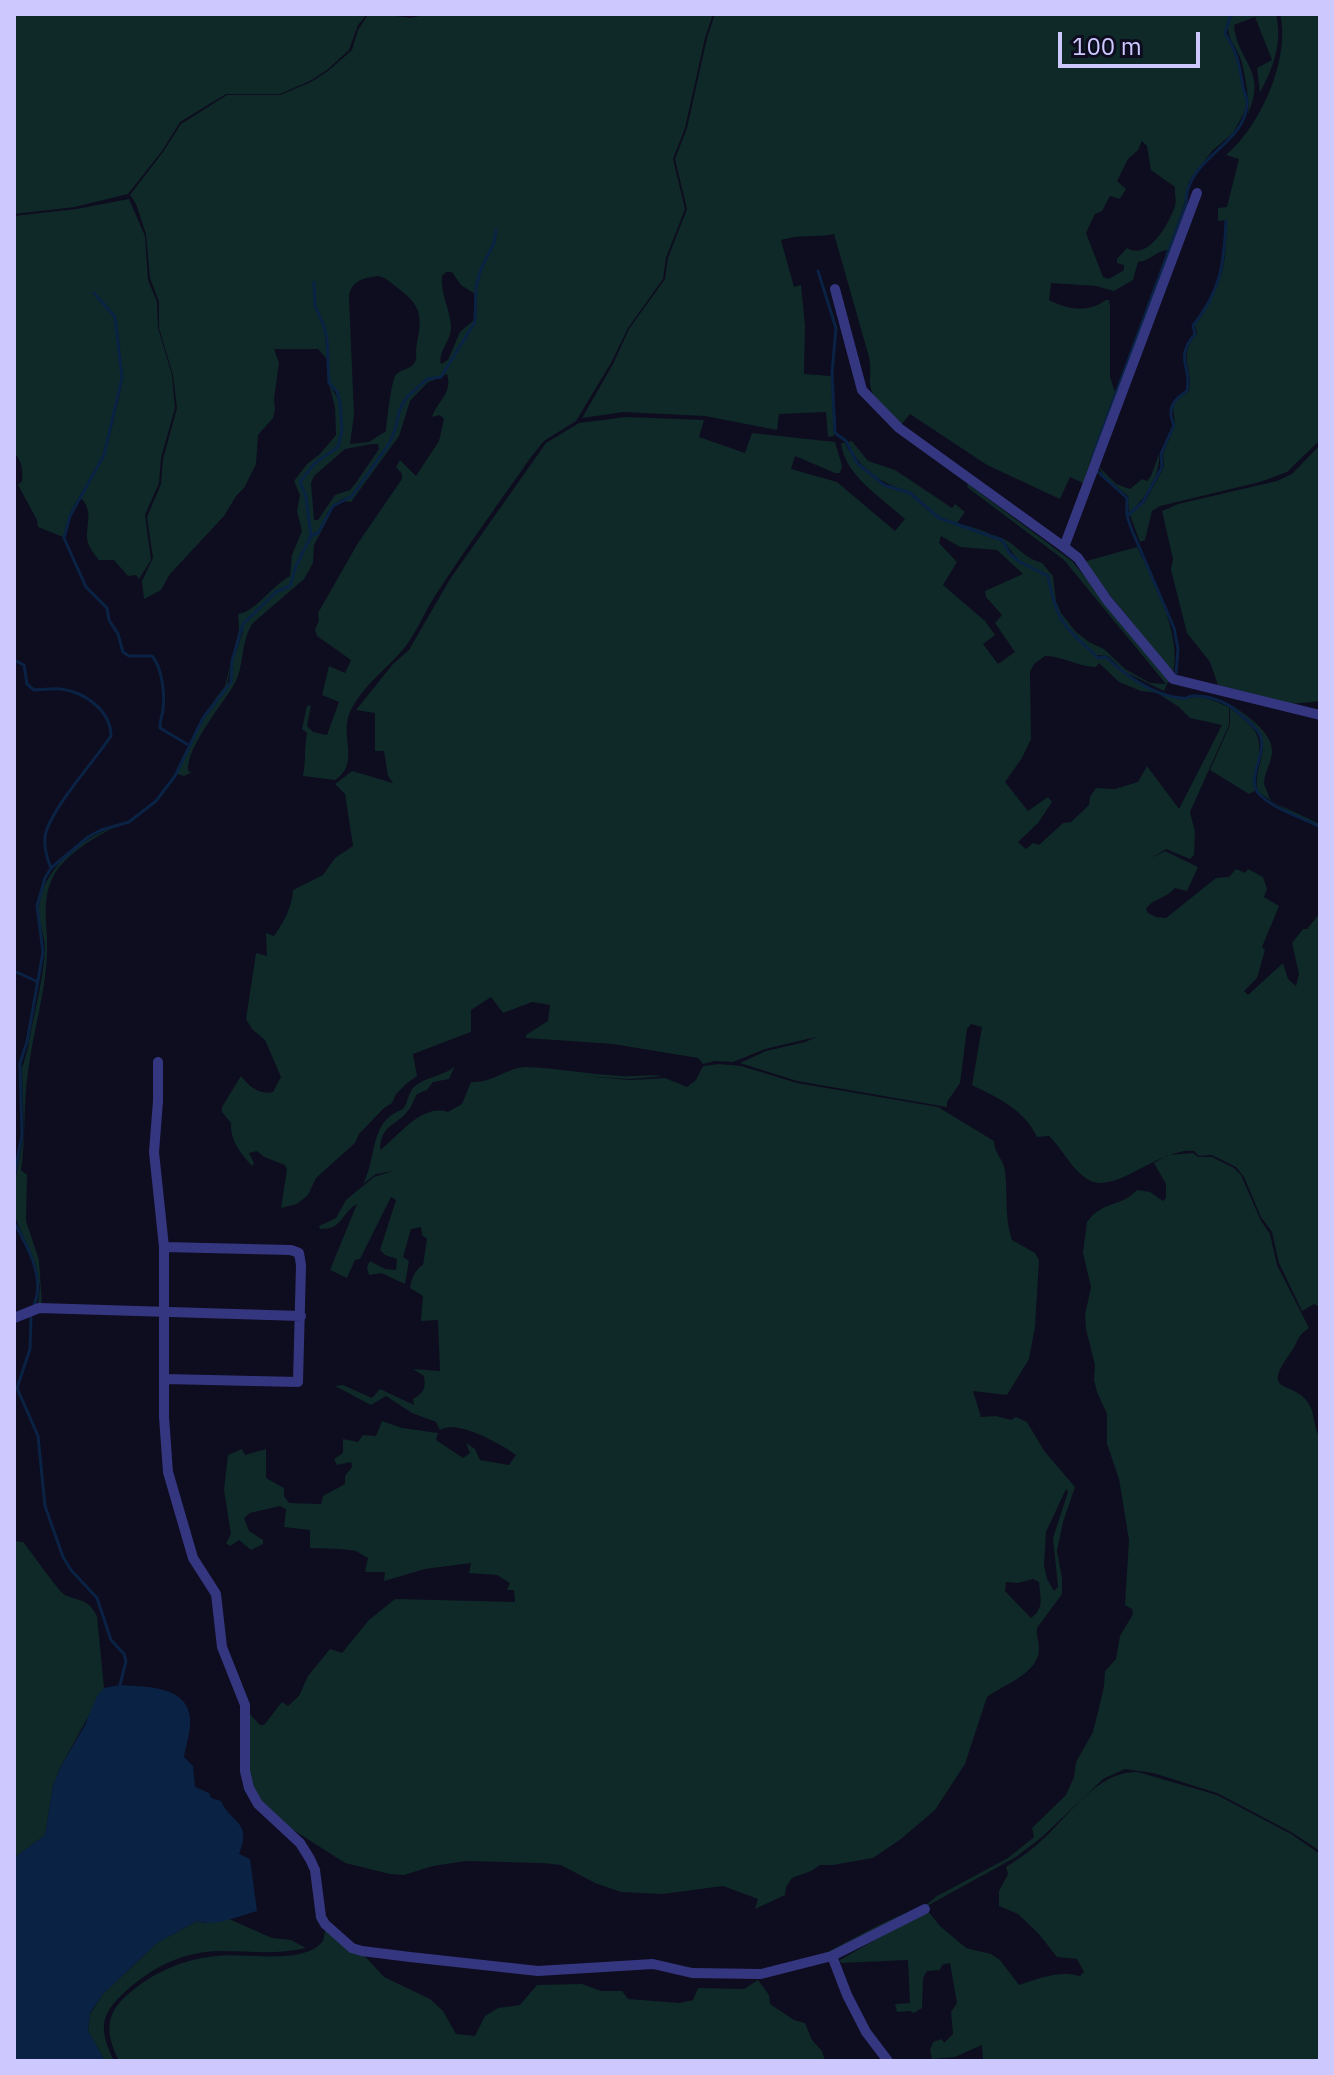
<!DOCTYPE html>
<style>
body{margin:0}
#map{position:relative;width:1334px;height:2075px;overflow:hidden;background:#0e0c1f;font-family:"IBM Plex Sans",sans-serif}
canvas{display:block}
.frame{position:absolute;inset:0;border:16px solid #cdc9ff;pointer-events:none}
.scale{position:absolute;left:1058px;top:32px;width:142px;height:36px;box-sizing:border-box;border:4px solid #cdc9ff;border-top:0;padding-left:10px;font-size:24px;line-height:28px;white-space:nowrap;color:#cdc9ff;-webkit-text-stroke:6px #0e0c1f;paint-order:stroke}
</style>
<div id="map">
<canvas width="1334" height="2075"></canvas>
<div class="frame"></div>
<div class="scale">100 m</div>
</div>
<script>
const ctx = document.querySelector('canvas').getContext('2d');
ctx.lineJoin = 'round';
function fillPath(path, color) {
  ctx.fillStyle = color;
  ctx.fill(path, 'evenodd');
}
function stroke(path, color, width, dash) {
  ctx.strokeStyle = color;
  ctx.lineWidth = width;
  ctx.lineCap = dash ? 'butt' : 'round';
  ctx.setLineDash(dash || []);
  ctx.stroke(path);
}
fillPath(new Path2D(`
 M14,14H367L358,25L349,50L327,70L310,81L280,94H226L180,122L162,151L128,194L75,207L14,214Z
 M381,14L410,18L430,14H713L705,38L685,128L673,159L685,209L666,258L663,279L628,328L611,363L576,421L544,441L531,457C498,504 464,551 433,599C424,614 416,633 405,647C388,668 362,686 350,712C339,736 361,763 335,780L303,776C306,761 304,748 307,733L302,729L307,706L311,705L307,726L313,732L327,735L339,702L322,695L329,666L345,673L351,660L317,636L315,630L319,620L318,613L358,543L402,479V474L396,467L400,460L416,476L439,441L444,419L440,415L432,417C437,401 453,394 447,374L427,383L410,401L399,436L351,502L341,501L352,497L370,470L352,495L340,500L326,514L329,517L314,545L313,563L304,579L253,623C240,642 245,664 235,683C223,704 186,747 188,771L192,772L184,776L177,774V771L204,718L231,682L233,661L243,632V623L232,657L227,686L202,717L225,686L239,630L238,614C256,612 272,585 290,576L292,555L302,531L297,511L300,495L294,481L307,464L320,454L336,435L335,407L329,384L340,402L338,392L330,383L327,340L325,326L315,306L314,284V307L324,326L327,359L318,349H274L279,363L274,399L275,410L273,418L258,435L256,464L244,488L236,496L224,516L170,574L161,590L144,599L142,581L153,558L147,517L161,484L163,459L177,408L173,375L159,328V302L150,278L146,234L136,204L130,195L163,152L181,124L227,95H280L311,82L328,71L352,50L358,30L367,16ZM481,269L477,288L476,322L467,335L475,319L460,332L448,360L441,364C438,351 451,341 451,328C451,311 440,294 442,276L446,272H452L461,285L475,294ZM378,276C387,278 391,283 399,289C425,308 421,321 416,349C416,354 417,357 415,362C411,370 399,369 395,376C391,385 387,419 386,431L369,442L350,444L354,415L349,297C351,280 364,278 378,276ZM373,444H378L379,449L355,484L350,490L335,495L318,520H314L311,483L314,476L345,449Z
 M715,14H1230L1225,35L1240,65L1246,102L1245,111L1233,133L1212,151L1189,181L1184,205L1168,250C1155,251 1151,261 1138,262L1133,280L1114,291L1096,286L1051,283L1049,300C1068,310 1088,313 1106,300H1109L1110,306V377L1115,392L1083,483L1070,477L1060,499L987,465L910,414L901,425C888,413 871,401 870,383C870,374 871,367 869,357L834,234C816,238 800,234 781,240L794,287L801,285L805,325L804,374L831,376L834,436L828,437L826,412L779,414L777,430L705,416L623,412L582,418L613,364L629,329L665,279L668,258L687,209L675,159L687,128L707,38ZM1142,141L1147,146L1151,170L1175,187C1174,194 1177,199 1175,206C1169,224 1148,261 1127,248L1117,259V263L1124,265V270L1109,279L1103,277L1086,233L1095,214L1102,211L1110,196L1120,199L1126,189L1117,181L1128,159L1138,150Z
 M1231,14H1276C1283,44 1273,67 1260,93L1257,68L1272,60L1255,17L1234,25C1237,62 1268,70 1248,114C1250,100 1245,77 1242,63C1236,42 1222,37 1231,14Z
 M1280,14H1320V440L1287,472L1260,482L1160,506L1152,511L1145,540L1140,542L1130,515L1145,502L1164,467L1163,454L1175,425L1173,407L1177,399L1189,391C1194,366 1176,359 1197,333L1195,325C1221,289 1228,264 1226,220L1218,221V208L1227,207L1239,159L1226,155C1260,127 1291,58 1280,14Z
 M129,199L145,236L148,280L157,302L158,328L172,375L175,408L161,458L159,483L145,515L151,560L139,579L136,575L128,576L114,560H99C95,555 90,549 88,543C84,527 95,513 81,498L105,455L120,394L123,377L117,322L121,378L117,401L102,457L70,513L63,537L38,527L37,520L18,485L22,481C23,471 22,460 14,453V216L76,209Z
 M626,417L704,420L699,437L745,453L752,433L835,442L842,466L840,473H835L795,456L791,469L837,482L895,531L905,519C881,497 845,476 841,443H845C855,467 886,491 911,492C883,485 859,469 847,442L852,441L868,461L895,470L952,508L955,504L965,512L957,523L940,517L915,498C941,529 971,520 999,539C1004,543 1006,550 1011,555C1018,563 1028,567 1038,570L1019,561L1002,539L989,534C1016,539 1018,556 1042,563L1053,576L1056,601L1061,613L1076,632L1089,642L1104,649L1125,669L1150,683L1166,684L1064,560L967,487L968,484L1072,561L1169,680L1164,691L1125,672L1108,656L1096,655L1062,623L1097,658L1106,657C1125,677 1151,693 1179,698C1186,700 1191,697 1198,697C1209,698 1219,703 1229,707V725L1190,812L1195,832L1194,855L1190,859L1166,849L1152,858L1165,851L1198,867L1187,891L1175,888C1167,898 1155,898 1146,908L1148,913L1156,917L1166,918L1216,878L1229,877L1236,869L1245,873L1248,869L1263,877L1267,889L1264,897L1279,906L1262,947L1265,950L1257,978L1244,991L1248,995L1283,963L1288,979L1296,986L1299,974L1292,943L1303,929H1307L1320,913V1307L1314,1304L1302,1311L1279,1263L1272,1232L1261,1217L1244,1177L1236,1167L1212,1155L1199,1156L1194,1151C1159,1147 1114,1197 1087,1179C1070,1168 1063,1149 1049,1136L1037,1137C1024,1109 998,1098 972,1085L982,1027L971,1024L967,1029L960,1083L947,1102V1107L797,1081L740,1063L766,1051L805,1042L816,1037L765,1049L733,1062L715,1061L703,1064L698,1058L613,1044L526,1038V1035L548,1021L550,1005L532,1002L503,1013L491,997L471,1010V1032L413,1054L417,1076L407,1083L396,1094L392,1103L384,1108L359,1134L355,1143L316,1178L308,1195L297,1204L281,1208L287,1170L285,1165L264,1157L257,1151L249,1153L254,1163L252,1166C240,1153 230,1140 231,1123L222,1112V1107L241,1076C250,1087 259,1095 273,1092L281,1077L265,1040L252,1029L246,1019L256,953L267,956L266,933L274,936C284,922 292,907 293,890L323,875L335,858L353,846L345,794L335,784L352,771L393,783L388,776L384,751H375V713L356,710L393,664L409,650L450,579L546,443L579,423ZM941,536L960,547L997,550L1023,574L985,591L986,597L1002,615L995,623L1015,652L998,664L983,644L995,635L985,621L943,585L957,562L939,543ZM1045,656C1063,656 1078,667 1096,667L1099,663L1119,682L1141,691L1157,693L1179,707L1190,718L1222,725L1179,809L1147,766L1138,782L1115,789L1096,788L1090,797L1089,805L1071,822L1063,823L1039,845L1033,843L1026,849L1018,842L1038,823L1052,802L1048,797L1028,811L1005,782L1022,758L1031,739L1030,672L1034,664Z
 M1320,445V701L1292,704L1218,685L1210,662L1187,633L1171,570L1173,559L1162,511L1178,504L1277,481L1292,474Z
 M1159,454C1161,474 1145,501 1129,512L1128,496L1104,476L1098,466L1116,484L1130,489L1142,479L1147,481L1151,476Z
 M1137,547C1154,582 1182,635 1173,673L1083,562Z
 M1230,704C1245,714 1274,733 1272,753C1271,764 1264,773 1264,784L1270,799L1277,804L1320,824V826L1289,812L1258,792C1252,774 1268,754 1261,736C1257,723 1239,714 1230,704Z
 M1230,708C1255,728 1264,733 1257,766C1255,775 1252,782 1255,791L1249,794L1210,770L1230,725Z
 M115,827C96,836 62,857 53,877C40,903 49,928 47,956C45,994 33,1033 28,1072C23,1104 26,1138 21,1170L27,1175L26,1221L39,1260L42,1304H38L40,1287L36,1265L14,1215V1187L24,1135L22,1068L28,1048C33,1016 43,983 45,950C45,936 38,922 39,908C40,871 82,837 115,827Z
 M718,1064L741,1066L797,1083L938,1107L994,1141C994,1153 1004,1160 1005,1171C1008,1195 1004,1216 1012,1240L1035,1253L1039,1260L1035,1327L1029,1359L1007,1395L973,1391L981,1417L996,1416L1011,1420L1016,1417L1027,1422L1045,1452L1075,1487L1063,1522L1057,1551L1062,1578V1594L1037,1628C1036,1635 1039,1641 1039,1648C1040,1673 1003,1685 987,1697L965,1764L935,1810L901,1839L873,1858L833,1865H820L811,1871L792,1878L786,1887L785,1895L755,1909L758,1899L723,1886L663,1894L621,1892L595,1883L561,1865L542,1863L466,1861L433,1866L404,1875L390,1874L345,1863L281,1822L257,1798L248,1773V1712L260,1725H264L282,1702L288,1706L299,1696L308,1676L330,1649L342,1653L369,1620L395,1599L515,1602L514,1590H507L510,1583L497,1575L469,1573L471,1563L425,1569L384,1581L385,1572H365L368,1558L356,1551L341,1549L310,1548V1530L284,1527L286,1509L280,1506L250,1513L244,1518L249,1531L263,1540V1544L251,1550L239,1540L230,1546L226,1543L231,1534L224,1490L228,1455L242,1449L245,1455L266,1449V1478L284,1488V1496L289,1503L321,1504L323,1496L345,1484V1476L352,1467L351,1462L337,1465L334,1459L343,1453V1439L358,1442L363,1435L376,1436L382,1421L402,1428L438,1433L436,1440L463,1458L470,1453L466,1443L475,1449L480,1460L509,1465L516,1455C501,1444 457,1419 440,1430L436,1422L412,1413L386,1396L371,1405L335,1386L343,1385L372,1398L380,1389L414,1405L413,1399C424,1393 426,1388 424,1376L413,1369L440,1371L438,1320L421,1321L423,1296L410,1288C411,1280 415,1269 423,1265L427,1239L422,1235L421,1227L411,1229L403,1257L409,1261L405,1284L381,1273L369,1275L367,1267L370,1261L385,1269L396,1270L397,1259L385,1255L380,1250L396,1200L391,1197L360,1259L355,1260L347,1278L330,1270L357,1204C339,1215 344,1229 320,1229L319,1226L336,1218L346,1200L374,1177L393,1171L376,1174L363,1184C378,1156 368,1122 403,1109C407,1104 408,1096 411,1091C419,1077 444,1077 455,1066L449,1079L433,1082L427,1090L417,1094C413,1100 412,1107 407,1112C395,1127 381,1124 380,1150C398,1137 421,1103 448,1112L462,1104L471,1082C493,1083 509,1067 525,1067C556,1068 588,1074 620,1076C634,1077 649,1074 664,1076L629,1079L583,1076L630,1080L665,1078L687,1087L696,1080L703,1066ZM1066,1489L1068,1492L1053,1538L1058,1587L1054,1591L1047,1579L1044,1565L1046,1532ZM1033,1579L1039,1582C1040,1597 1045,1608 1031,1618L1005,1591L1006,1582L1018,1583Z
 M1193,1153L1198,1157H1212L1234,1168L1241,1175L1261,1221L1270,1234L1277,1265L1309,1328C1296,1337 1299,1341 1291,1352C1257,1399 1298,1377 1311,1408C1315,1419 1314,1428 1320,1439V1851L1291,1832L1217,1793L1153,1773L1125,1769L1103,1779L1042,1837L1016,1857L840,1954L764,1973L708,1972L671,1965L708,1970L766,1969L816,1958L879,1925L903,1914L916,1913L937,1896L1008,1858L1034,1837L1032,1828L1066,1795L1074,1777L1076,1762L1093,1732L1104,1687L1105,1671L1116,1659L1120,1636L1133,1614L1132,1609L1125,1605L1129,1540L1119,1479L1107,1444V1414L1097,1392L1094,1380L1095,1365L1086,1329L1085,1315L1091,1287L1083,1253L1087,1222C1103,1200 1120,1208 1137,1190L1150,1192L1163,1201L1166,1198V1184L1154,1163L1168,1155Z
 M14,1541L23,1542C31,1551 58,1591 65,1595C81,1602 87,1598 97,1616L104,1688L60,1768L53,1786L45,1835L14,1858Z
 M1138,1772L1217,1795L1291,1834L1320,1854V2061H983L982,2045L955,2057L932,2059L930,2050L933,2042L942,2039L944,2043L953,2034L951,2012L957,2003L950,1963L942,1965L940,1970L927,1971L923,1978L922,2008L914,2013L910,2011L897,2012L895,2004L910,2003L908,1960L841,1963L840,1960L927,1910L940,1926L966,1948L991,1954L1000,1960L1019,1985C1040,1978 1058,1970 1080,1976L1084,1972L1077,1959L1057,1957L1038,1933L1018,1914L999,1906V1891L1008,1874L1006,1867C1018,1859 1031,1851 1042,1840C1069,1816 1098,1770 1138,1772Z
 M229,1919L272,1938L291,1940L306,1948C277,1955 249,1951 220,1951C185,1951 152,1967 126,1991C99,2015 99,2029 114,2061H105L88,2031L90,2014L103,1994L157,1943L197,1921L204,1923Z
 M326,1927L362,1953L384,1977L430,1999L443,2011L456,2034L475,2036L485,2016L498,2008L520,2005L537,1985L582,1984L601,1991H622L628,1999L680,2003L693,2000L698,1988L744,1989L758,1980L769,1995L770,2004L794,2020L805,2023L812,2040L822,2051L825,2061H119C106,2035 104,2015 127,1995C152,1973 183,1959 216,1956C246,1952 303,1966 323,1941Z`), '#0e2927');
fillPath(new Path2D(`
 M120,1685C145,1687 187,1685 190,1718C191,1731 186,1745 184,1757L193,1766L195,1787L209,1793L211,1798L221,1801C230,1823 253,1821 239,1854L250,1859L257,1911C238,1916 217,1927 197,1921L157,1943L103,1994L90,2013L88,2031L105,2061H14V1858L45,1835L53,1786L60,1768L85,1725L97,1696L104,1688Z`), '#0a2344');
stroke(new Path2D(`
 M818,271L836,328L832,373L835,433L846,441L857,463L884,485L910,493L939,518L1002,540L1010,554L1020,562L1048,576C1057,624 1064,625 1098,658L1106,657C1125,675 1154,696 1181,698C1190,699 1184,697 1193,696C1206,695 1224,701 1234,709C1242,716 1256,726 1260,735C1268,753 1244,780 1260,795C1276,810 1301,817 1320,827
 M94,293L115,317L122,378L104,455L70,516L64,538L86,587L107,608L109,620L118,634L123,652L129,656H152C162,668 165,693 163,709C163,716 159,720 160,728L187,744
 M1092,458L1186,204C1185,158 1244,146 1247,105C1248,98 1244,93 1243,87C1239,64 1238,54 1225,33L1231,14
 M1095,469L1127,498V516L1131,528L1174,628L1178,649L1176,673
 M1127,516L1143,502L1162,467L1161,454L1174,425C1166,409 1174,399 1187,391C1193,367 1173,360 1195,334L1193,326C1221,290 1224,265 1226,221
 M311,536L306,497L300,482L315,463L338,447L342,430L340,402L337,392L329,383L327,339L324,326L315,306L314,282
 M14,660L24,665L27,684L34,690C43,690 52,688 61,689C85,692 111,711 111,736C96,759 48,812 45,837C44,848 47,859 51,868
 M14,971L36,981
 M14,1177L22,1135L20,1063L27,1042L43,952L37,906L45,878L51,868L88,837L101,830L129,822L156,801L175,776L203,718L231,682L232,661L243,624L276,592L290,586L296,566L311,536L318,533L333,506L352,496L389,444L395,430L400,409L407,397L427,379L441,377L475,322L476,287L481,269L494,243L496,230
 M14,1222C27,1245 46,1279 34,1305
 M31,1316L30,1349L17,1388L38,1436L45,1506L63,1557L71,1570L97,1598L111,1640L124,1654L126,1661L120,1685`), '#0a2344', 3);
stroke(new Path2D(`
 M1197,193L1064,547L1078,558L1107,600L1173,679L1320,715
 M835,289L862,390L899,428L1064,547
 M158,1062V1101L154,1152L164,1247V1417L168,1472L193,1558L216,1594L222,1647L245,1705V1771L249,1788L258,1804L300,1843L310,1859L315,1870L321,1917L325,1924L352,1948L362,1951L410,1957L538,1971L653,1964L692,1973L761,1974L832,1956L925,1909
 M164,1247L291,1250L299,1253L301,1265L298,1382L165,1379
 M14,1318L39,1308L301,1316
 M832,1956L847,1995L866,2032L888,2061`), '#353680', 10);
</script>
